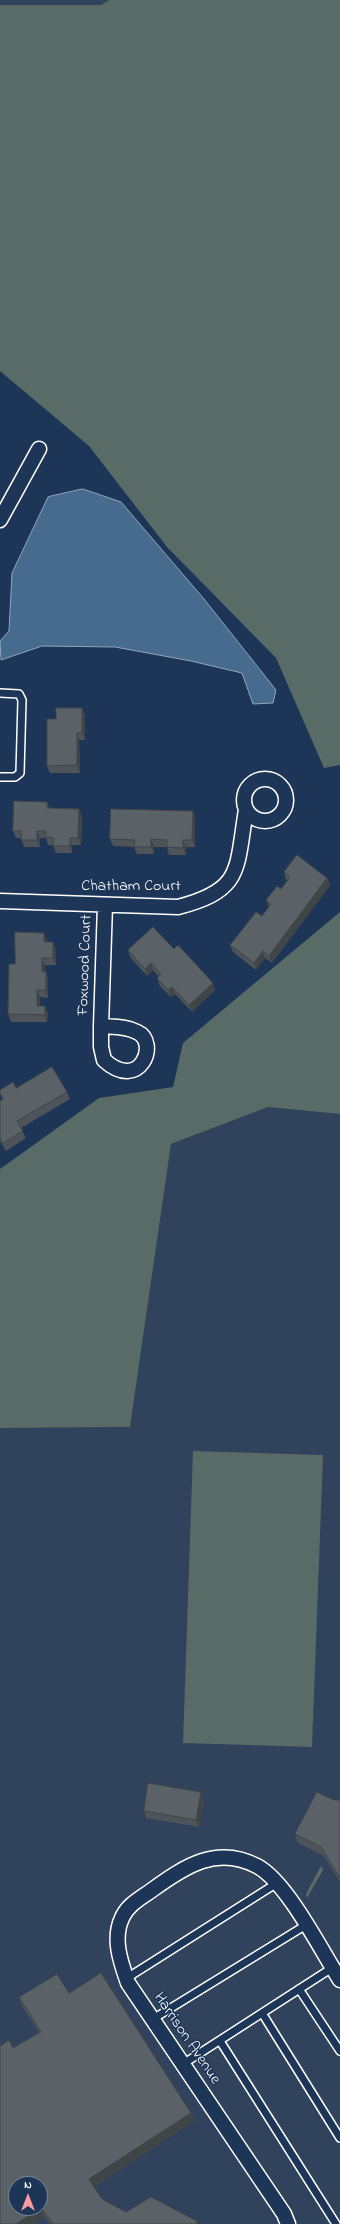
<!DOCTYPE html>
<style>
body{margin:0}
#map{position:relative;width:340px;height:2224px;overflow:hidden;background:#1d3557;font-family:"Indie Flower",sans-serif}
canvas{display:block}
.north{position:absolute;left:8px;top:2176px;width:40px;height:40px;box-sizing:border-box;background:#1d3557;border:1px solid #77869a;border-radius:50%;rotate:0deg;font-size:11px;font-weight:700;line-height:16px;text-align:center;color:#fff}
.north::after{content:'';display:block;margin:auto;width:14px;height:18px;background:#ff9aa2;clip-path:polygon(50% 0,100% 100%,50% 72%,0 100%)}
</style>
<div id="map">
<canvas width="340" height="2224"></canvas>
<div class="north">N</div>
</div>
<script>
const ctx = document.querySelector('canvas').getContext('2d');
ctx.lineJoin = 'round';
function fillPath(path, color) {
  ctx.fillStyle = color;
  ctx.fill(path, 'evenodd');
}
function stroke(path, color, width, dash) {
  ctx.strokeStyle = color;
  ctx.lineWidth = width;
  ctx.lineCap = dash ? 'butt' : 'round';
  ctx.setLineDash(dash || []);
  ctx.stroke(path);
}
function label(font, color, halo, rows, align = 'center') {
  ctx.font = font + ' "Indie Flower",sans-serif';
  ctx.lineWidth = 3;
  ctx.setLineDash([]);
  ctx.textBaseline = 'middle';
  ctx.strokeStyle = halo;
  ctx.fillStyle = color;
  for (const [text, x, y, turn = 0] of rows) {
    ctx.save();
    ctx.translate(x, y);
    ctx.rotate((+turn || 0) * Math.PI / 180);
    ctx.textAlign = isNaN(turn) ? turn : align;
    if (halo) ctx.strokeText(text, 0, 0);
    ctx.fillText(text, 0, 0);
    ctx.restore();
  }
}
fillPath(new Path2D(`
 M0,0H109L101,5H0Z
 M268,1107L340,1114V2224H0V1428L130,1427L171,1144ZM16,2184H40V2208H16Z`), '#30425c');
fillPath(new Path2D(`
 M109,0H340V765L324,768L276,658L167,547L89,446L0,371V5H101Z
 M340,912V1114L268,1107L171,1144L130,1427L0,1428V1169L99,1098L173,1087L183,1043Z
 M193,1451L323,1455L312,1747L183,1743Z
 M321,1866L323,1870L307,1898L306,1895L307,1892Z`), '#586b66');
const water = new Path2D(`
 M83,489L121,502L204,599L276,690L273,703L253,704L242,673L191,661L115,647L42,646L1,660L0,641L9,631L12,573L48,497Z`);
fillPath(water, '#476b8e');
stroke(water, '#91a6bb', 1);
const service = new Path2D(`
 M0,693L19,694L22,700L20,773L15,777H0
 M127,1978L277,1883
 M299,1989L340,2051
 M262,2013L340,2138
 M153,2019L306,1925
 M220,2041L336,2224
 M183,2064L332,1968`);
const minor = new Path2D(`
 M0,520L39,449
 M244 800a21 21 0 1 1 42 0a21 21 0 1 1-42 0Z
 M0,901L178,907C243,890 236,870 246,810
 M101,1026C113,1027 126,1026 137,1032C160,1042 140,1093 104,1060L101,1047V1026L105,905
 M288,2224L284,2214L128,1983C121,1963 112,1939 122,1918C127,1905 141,1898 152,1890C185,1866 217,1845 257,1866C287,1882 321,1950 340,1980`);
stroke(service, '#fff', 10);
stroke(minor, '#fff', 17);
stroke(service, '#1d3557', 7);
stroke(minor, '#1d3557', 14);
fillPath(new Path2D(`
 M82,708L85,715V740H79L80,773H50L47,766L56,719Z
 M47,802L49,808L79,809L82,816L81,845H72V853H56L53,845H48L46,838H40V847H24L21,838H16L13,831Z
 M193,811L195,818V847H186V855H169L167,847H154V854H137L134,847L113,846L110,839Z
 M284,872L327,878L330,885L272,963L265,958L256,970L233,952L230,945L262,916L269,907L266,900L281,889L288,880H286Z
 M47,940V942L56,949V965H45V972H46L48,979V998L40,997V1006L48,1013L47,1022H11L8,1014L15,964Z
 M174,949L215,990L192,1012L175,994L171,997L160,986L157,978L159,977L153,970L147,976L130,957L128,950Z
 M16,1088L67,1092L70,1099L21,1128L26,1138L6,1151L0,1141V1101L2,1100L0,1093Z
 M201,1792L204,1800L199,1827L146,1818L144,1811Z
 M334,1800H340V1882L324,1856L298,1843L295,1834Z
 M69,1993L191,2113L194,2121L94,2187L102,2199L126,2212L198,2224H50L45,2217L33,2224H0L13,2048L39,2032L22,2006L19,1997Z`), '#4e5459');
fillPath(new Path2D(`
 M82,708L85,715V740L82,733Z
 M77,733L79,740L80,773L77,765Z
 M79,809L82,816L81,845L78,838Z
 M193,811L195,818V847L192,840Z
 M37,831L40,838V847L37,840Z
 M70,838L72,845V853L70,846Z
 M151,839L154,847V854L151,847Z
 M183,840L186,847V855L183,848Z
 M327,878L330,885L272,963L269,956Z
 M44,933L47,940L46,949L44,942Z
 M53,942L56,949V965L53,958Z
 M263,951L265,958L256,970L254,963Z
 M42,958L45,965V979L42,972Z
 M151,963L153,970L147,976L145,969Z
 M46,972L48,979V998L46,990Z
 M213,983L215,990L192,1012L189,1005Z
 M172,987L175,994L171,997L168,990Z
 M37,990L40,997V1013L37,1006Z
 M45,1006L48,1013L47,1022L45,1015Z
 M201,1792L204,1800L199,1827L196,1820Z
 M191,2113L194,2121L92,2188L89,2179Z
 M41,2208L45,2217L33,2224H16Z`), '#404548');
const building = new Path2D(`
 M56,708H82V733H77V765L47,766V719H56Z
 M14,801L47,802V808L79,809L78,838H70V846H53L54,838L46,837V831H37V840H21V831H13Z
 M111,809L193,811L192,840H183V848L167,847V840L151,839V847H134L135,840L110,839Z
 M297,855L327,878L269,956L263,951L254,963L230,945L256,912L262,916L271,904L266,900L277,886L281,889L290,877L284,872Z
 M153,927L174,949L178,945L213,983L189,1005L172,987L168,990L157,978L161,974L151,963L145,969L128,950Z
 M15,932L44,933V942H53V958H42V972H46V990H37V1006H45V1015L8,1014L9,964H15Z
 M52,1067L67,1092L17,1121L23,1131L3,1143L0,1138V1101L4,1099L0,1093V1090L13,1082L16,1088Z
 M148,1783L201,1792L196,1820L144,1811Z
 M317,1792L334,1800H340V1878L321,1847L295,1834Z
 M101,1973L191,2113L89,2179L102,2199L126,2212L151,2197L197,2221V2224H53L41,2208L16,2224H0V2046L9,2040L13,2048L41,2032L19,1997L57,1974L69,1993ZM16,2184H40V2208H16Z`);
fillPath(building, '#5b6267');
stroke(building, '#404548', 1);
label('16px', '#fff', '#1d3557', [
 ["Chatham Court",131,887],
 ["Foxwood Court",86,965,-88],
 ["Harrison Avenue",186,2039,56]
]);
</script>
